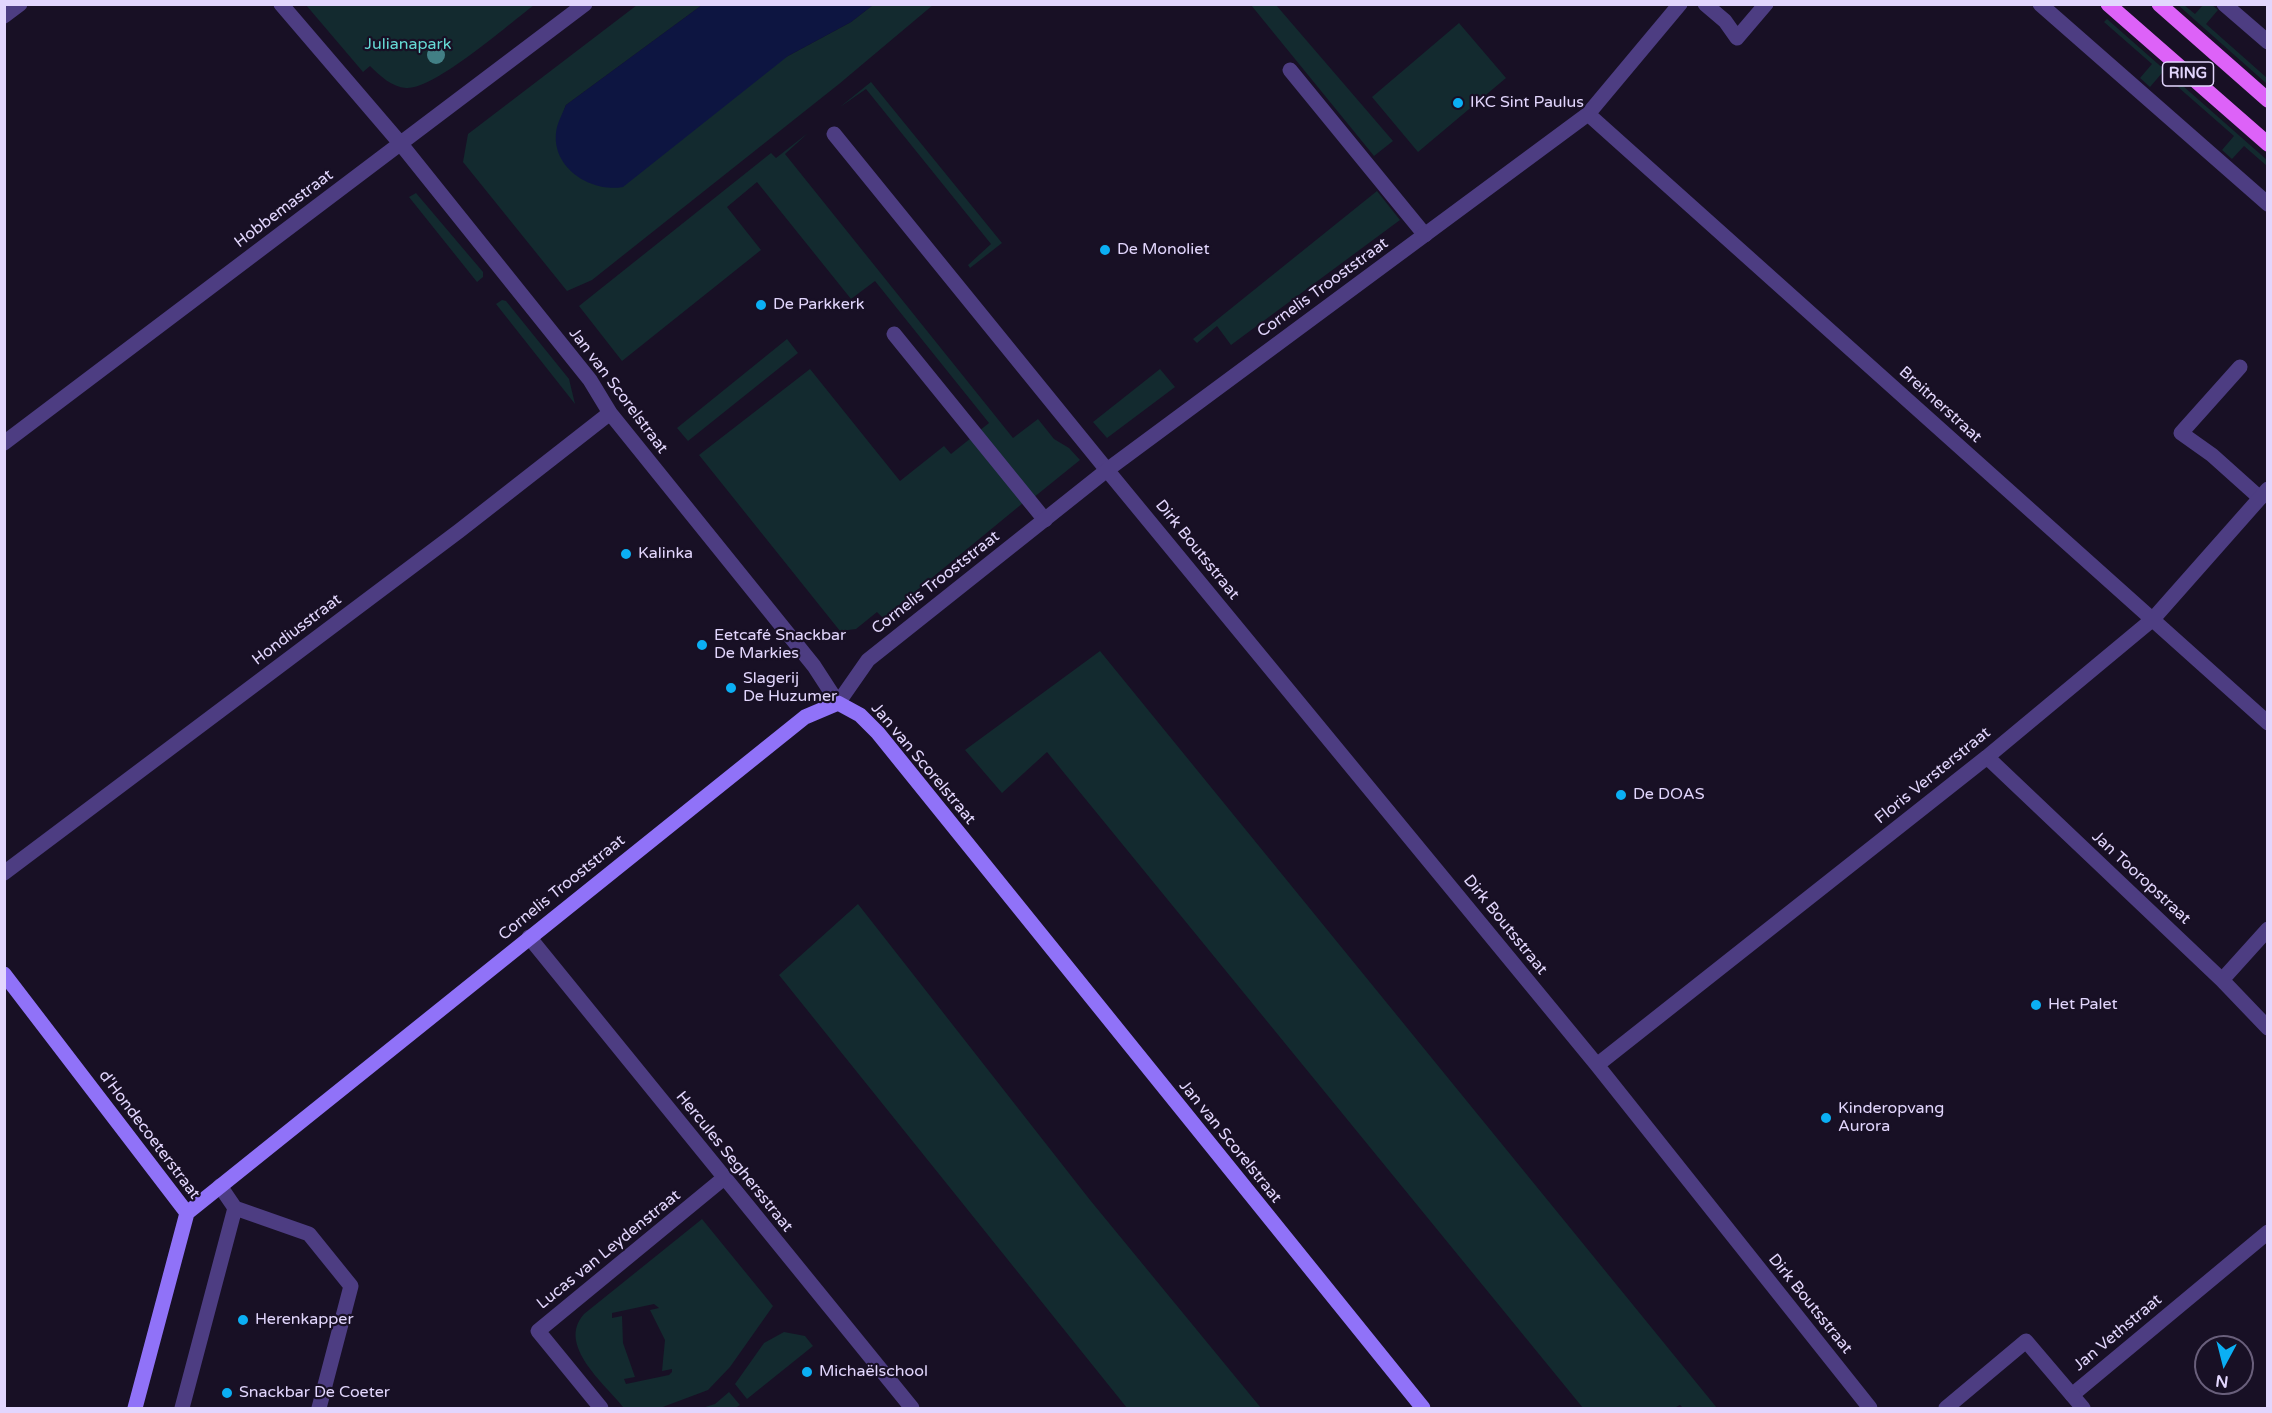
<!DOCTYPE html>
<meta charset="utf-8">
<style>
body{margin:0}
#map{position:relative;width:2272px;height:1413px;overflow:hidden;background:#181025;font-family:"Varela Round",sans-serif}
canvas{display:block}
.frame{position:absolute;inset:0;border:6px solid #e2d6fd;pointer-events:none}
.north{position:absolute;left:2194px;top:1335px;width:60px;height:60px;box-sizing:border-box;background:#181025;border:2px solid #695f7b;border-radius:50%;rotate:187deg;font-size:16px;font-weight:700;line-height:24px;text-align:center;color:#e2d6fd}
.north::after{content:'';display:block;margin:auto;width:21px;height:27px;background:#0baff4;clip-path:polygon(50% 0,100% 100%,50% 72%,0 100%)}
</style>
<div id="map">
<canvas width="2272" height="1413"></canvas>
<div class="frame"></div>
<div class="north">N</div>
</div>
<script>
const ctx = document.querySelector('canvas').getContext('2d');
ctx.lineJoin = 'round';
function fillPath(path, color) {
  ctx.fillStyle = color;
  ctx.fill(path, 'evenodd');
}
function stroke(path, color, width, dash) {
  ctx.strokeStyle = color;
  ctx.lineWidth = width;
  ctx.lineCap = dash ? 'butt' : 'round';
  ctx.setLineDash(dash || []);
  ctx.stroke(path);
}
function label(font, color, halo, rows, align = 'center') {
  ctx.font = font + ' "Varela Round",sans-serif';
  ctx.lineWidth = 4.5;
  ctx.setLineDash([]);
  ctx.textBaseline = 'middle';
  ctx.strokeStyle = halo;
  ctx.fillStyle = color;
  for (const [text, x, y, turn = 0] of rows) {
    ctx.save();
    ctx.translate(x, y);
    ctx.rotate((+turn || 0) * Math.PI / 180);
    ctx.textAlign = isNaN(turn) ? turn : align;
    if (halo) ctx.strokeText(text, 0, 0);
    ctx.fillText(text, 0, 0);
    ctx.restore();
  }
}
fillPath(new Path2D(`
 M306,5H534C509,24 434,90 406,88C392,87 380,76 370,66L363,72Z
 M637,5H702L566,105C555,133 554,142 568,168L788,56L851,22L873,5H933L839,84L592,280L567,291L463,162L468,134Z
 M1251,5H1276L1393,141L1374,156Z
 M2178,5H2184L2195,14L2203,5H2212L2218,10L2206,24L2267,78V84Z
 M2107,19L2267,160V166L2244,146L2232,159L2222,150L2234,136L2162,73L2150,87L2140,78L2152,64L2104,22Z
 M1459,23L1506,78L1418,152L1372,97Z
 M871,82L1002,243L970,268L968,265L991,244L866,89L840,107Z
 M808,133L785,154L1013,438L1038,419L1054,439L1069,448L1080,460L1033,498L979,431L989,423L875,281L851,299L757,182L727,207L761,250L622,361L579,306L771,153L776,158Z
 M1377,191L1400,220L1231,345L1217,326L1197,343L1193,339Z
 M416,193L483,272V277L477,282L409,197Z
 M502,300L506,301L569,379L575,404L496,304Z
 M787,339L798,353L688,441L677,428Z
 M810,369L900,481L944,446L951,454L971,438L1023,503L883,618L877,612L856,629L840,631L699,455Z
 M1160,369L1175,387L1107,438L1093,422Z
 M1100,651L1717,1408H1683L1680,1405L1674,1408H1583L1047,752L1002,793L965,750Z
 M858,904L1090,1200L1261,1408H1127L779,975Z
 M702,1219L773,1306L730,1367L708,1390L660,1408H624C605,1384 556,1345 584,1314ZM654,1304L659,1308L650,1310L665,1340L662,1371L672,1369V1372L669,1375L626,1384L624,1379L635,1377L623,1343L622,1316L612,1318V1313Z
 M784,1332L805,1336L813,1346L747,1399L735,1384L764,1343Z
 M729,1392L740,1405L735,1408H702L715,1404Z`), '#132a2f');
fillPath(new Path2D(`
 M702,5H873L851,22L788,56L623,187C590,193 548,166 557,127C559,120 563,112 566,105Z`), '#0d1541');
stroke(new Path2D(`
 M1705,4L1725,21L1737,38L1766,4
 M1290,70L1425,235
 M834,134L1107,470
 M894,334L1045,520
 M2240,367L2181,433L2212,455L2260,498
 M235,1208L309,1234L351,1286L319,1408
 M2072,1395L2268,1232
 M182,1408L235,1208L220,1186`), '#4d3d82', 15);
stroke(new Path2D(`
 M281,4L400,143L590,380L610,413L814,666L838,703L868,660L1107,470L1588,114L1680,4
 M2040,4L2268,204
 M2224,4L2268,42
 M4,16L20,4
 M1588,114L2268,723
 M4,443L585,4
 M1107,470L1597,1065L1870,1408
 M1987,757L2222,980L2268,1028
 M4,873L459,531L610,413
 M529,937L912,1408
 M2222,980L2268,929
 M1597,1065L1987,757L2153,619L2268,489
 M601,1408L538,1331L724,1178
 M1946,1408L2026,1341L2083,1408`), '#4d3d82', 15);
stroke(new Path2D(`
 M4,974L187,1213L135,1408
 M187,1213L805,717L838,703L860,715L878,733L1423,1408`), '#9072f8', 15);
stroke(new Path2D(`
 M2108,4L2268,144
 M2159,4L2268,100`), '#dd62f8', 15);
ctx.fillStyle = '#427f85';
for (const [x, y] of [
 [436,55]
]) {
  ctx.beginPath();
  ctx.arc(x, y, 9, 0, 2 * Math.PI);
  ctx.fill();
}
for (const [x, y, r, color] of [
 [1458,103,6,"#0baff4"],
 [1105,250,6,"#0baff4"],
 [761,305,6,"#0baff4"],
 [626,554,6,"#0baff4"],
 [702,645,6,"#0baff4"],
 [731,688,6,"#0baff4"],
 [1621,795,6,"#0baff4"],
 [2036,1005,6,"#0baff4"],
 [1826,1118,6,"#0baff4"],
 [243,1320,6,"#0baff4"],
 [807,1372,6,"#0baff4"],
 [227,1393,6,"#0baff4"]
]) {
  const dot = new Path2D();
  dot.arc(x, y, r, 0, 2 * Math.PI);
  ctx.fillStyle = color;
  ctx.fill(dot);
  stroke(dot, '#181025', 2);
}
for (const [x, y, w] of [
 [2188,74,51]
]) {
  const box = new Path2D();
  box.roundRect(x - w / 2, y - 12, w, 24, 4.5);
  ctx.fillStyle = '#181025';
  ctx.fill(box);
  stroke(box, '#e2d6fd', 1.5);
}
label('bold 15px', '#e2d6fd', null, [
 ["RING",2188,74]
]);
label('16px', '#65dad4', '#181025', [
 ["Julianapark",408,45]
]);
label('16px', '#e2d6fd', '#181025', [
 ["IKC Sint Paulus",1470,103],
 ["De Monoliet",1117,250],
 ["De Parkkerk",773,305],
 ["Kalinka",638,554],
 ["Eetcafé Snackbar",714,636],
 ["De Markies",714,654],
 ["Slagerij",743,679],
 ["De Huzumer",743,697],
 ["De DOAS",1633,795],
 ["Het Palet",2048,1005],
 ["Kinderopvang",1838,1109],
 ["Aurora",1838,1127],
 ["Herenkapper",255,1320],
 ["Michaëlschool",819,1372],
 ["Snackbar De Coeter",239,1393]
], 'left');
label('16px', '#e2d6fd', '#181025', [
 ["Hobbemastraat",284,209,-37],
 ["Cornelis Trooststraat",1323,288,-36],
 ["Jan van Scorelstraat",618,391,53],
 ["Breitnerstraat",1940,405,42],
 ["Dirk Boutsstraat",1197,550,51],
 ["Cornelis Trooststraat",936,583,-38],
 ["Hondiusstraat",297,630,-37],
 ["Jan van Scorelstraat",923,764,50],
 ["Floris Versterstraat",1933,776,-39],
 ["Jan Tooropstraat",2141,878,43],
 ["Cornelis Trooststraat",562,888,-39],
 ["Dirk Boutsstraat",1505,925,51],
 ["d'Hondecoeterstraat",149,1135,53],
 ["Jan van Scorelstraat",1230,1142,51],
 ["Hercules Seghersstraat",734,1162,51],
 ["Lucas van Leydenstraat",609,1250,-39],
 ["Dirk Boutsstraat",1810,1304,51],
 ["Jan Vethstraat",2118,1333,-40]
]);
</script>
